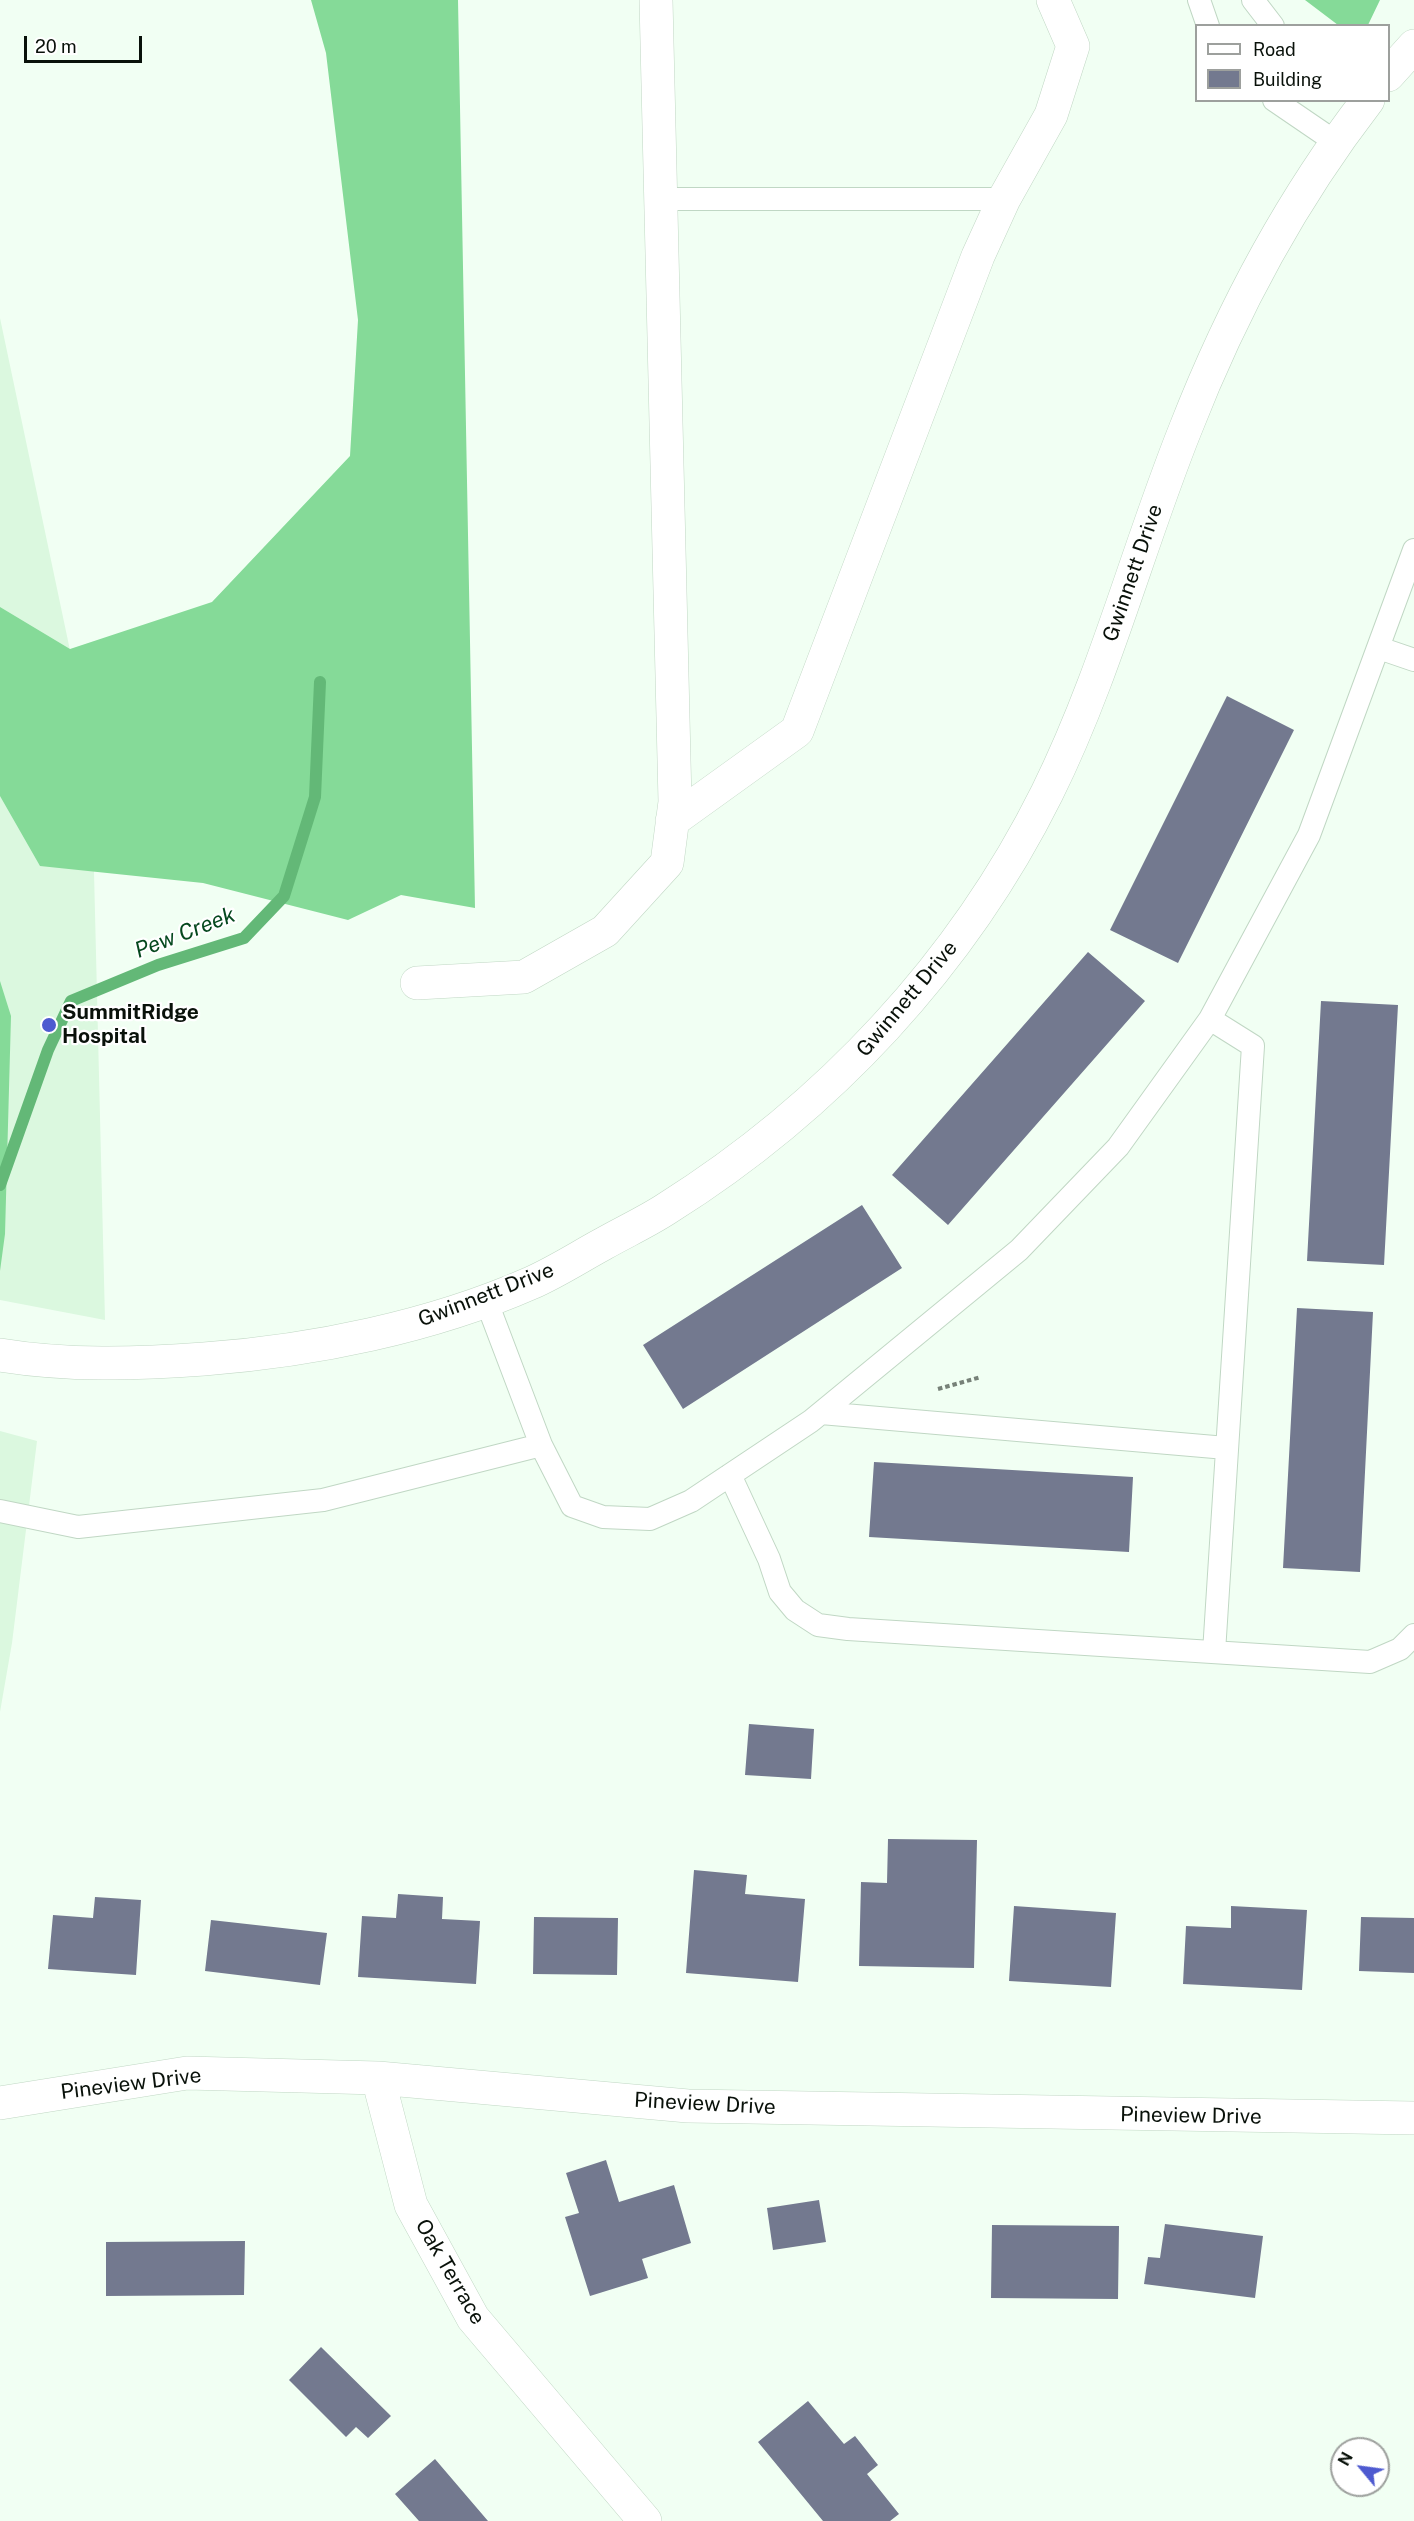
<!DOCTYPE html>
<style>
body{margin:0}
#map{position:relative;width:1414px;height:2521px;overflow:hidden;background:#f1fff3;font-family:"Public Sans",sans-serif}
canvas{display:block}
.legend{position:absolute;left:1195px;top:24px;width:195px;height:78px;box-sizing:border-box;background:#fff;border:2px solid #9da09d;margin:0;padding:8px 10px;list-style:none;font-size:18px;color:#09110a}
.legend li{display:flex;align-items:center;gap:12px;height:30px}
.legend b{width:30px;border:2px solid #9da09d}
.north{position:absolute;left:1330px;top:2437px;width:60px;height:60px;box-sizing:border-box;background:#fff;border:2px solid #9da09d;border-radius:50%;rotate:299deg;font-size:16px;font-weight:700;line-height:24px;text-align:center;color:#09110a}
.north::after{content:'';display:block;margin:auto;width:21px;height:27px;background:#4e5ad0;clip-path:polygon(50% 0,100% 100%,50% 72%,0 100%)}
.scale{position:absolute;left:24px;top:36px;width:118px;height:27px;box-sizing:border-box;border:3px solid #09110a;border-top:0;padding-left:8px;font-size:18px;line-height:21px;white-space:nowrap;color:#09110a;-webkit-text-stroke:4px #fff;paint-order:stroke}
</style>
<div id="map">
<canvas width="1414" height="2521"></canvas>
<ul class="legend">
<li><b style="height:8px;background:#fff"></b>Road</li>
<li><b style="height:16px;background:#73798f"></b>Building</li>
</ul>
<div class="north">N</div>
<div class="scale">20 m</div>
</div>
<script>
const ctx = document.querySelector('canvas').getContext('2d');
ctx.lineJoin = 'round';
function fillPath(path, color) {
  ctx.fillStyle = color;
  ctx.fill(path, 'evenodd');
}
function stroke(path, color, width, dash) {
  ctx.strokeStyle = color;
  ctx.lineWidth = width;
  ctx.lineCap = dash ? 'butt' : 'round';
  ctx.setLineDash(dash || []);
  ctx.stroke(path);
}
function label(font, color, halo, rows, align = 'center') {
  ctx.font = font + ' "Public Sans",sans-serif';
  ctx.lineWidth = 4.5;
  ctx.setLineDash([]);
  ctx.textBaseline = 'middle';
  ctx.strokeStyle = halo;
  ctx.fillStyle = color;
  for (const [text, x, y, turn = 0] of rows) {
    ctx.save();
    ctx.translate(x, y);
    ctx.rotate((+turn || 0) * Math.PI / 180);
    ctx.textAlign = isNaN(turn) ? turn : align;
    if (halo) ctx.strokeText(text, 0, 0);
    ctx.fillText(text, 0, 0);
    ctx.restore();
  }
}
fillPath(new Path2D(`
 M0,318L91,750L105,1320L0,1300Z
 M0,1431L37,1441L12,1643L0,1712Z`), '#dbf8df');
fillPath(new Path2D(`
 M311,0H458L475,908L401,895L348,920L203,883L40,866L0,796V607L70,649L212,602L350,456L358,320L326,53Z
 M1305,0H1380L1368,25H1338Z
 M0,981L11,1016L5,1234L0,1271Z`), '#85da98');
stroke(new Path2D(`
 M0,1185L48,1050L71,1001L158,965L244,938L284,896L315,797L320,682`), '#63b877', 12);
fillPath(new Path2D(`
 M1227,696L1294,730L1178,963L1110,930Z
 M1088,952L1145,1001L948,1225L892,1175Z
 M1321,1001L1398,1005L1384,1265L1307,1261Z
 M862,1205L902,1268L683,1409L643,1345Z
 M1297,1308L1373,1312L1360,1572L1283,1568Z
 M874,1462L1133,1477L1129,1552L869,1537Z
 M749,1724L814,1729L811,1779L745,1775Z
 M888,1839L977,1840L974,1968L859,1966L861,1882L887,1883Z
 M694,1870L747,1875L745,1894L805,1899L798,1982L686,1973Z
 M398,1894L443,1897L442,1919L480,1921L476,1984L358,1977L362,1916L396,1918Z
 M95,1897L141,1900L136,1975L48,1969L53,1915L93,1918Z
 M1014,1906L1116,1913L1111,1987L1009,1981Z
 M1231,1906L1307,1910L1302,1990L1183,1984L1186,1926L1231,1928Z
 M534,1917L618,1918L617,1975L533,1974Z
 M1361,1917L1414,1918V1973L1359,1971Z
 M211,1920L327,1933L320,1985L205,1971Z
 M606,2160L619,2202L674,2185L691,2243L642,2259L648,2278L590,2296L565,2217L579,2213L566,2173Z
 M819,2200L826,2242L773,2250L767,2208Z
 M1165,2224L1263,2236L1255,2298L1144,2284L1148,2257L1160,2258Z
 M992,2225L1119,2226L1118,2299L991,2298Z
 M245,2241L244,2295L106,2296V2242Z
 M321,2347L391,2416L368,2438L356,2427L346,2437L289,2380Z
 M808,2401L844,2444L855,2436L878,2465L867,2474L899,2514L890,2521H823L758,2442Z
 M435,2459L488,2521H419L395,2494Z`), '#73798f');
const service = new Path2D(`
 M1199,0L1208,26
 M1253,0L1273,26
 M1274,100L1337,143
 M661,199H1004
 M1379,648L1414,660
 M1210,1019L1253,1046L1214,1652
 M486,1300L541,1445L572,1506L603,1517L650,1519L691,1501L811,1421L1019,1250L1118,1147L1210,1019L1309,835L1414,550
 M821,1413L1226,1448
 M730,1475L769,1559L780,1592L795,1610L818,1625L848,1629L1370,1662L1400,1649L1414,1635
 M0,1511L78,1527L323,1500L541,1445`);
const minor = new Path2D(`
 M672,821L797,731L978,256L1004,199L1051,115L1073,46L1053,0
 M417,983L524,977L605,931L667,863L675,802L656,0
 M378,2078L411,2205L473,2318L645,2521
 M0,2103L187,2073L378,2078L688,2106L1414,2118`);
const tertiary = new Path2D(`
 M1388,75L1414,46
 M0,1355C67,1366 137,1364 204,1359C312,1351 431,1327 531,1283C556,1272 579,1257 603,1244C624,1232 646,1222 666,1209C827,1108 962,964 1047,793C1105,676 1137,550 1185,430C1231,312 1290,201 1368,100`);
stroke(service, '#c0d7c4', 24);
stroke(minor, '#c0d7c4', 34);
stroke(tertiary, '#c0d7c4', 34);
stroke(new Path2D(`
 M938,1389L981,1377`), '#778178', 4, [4.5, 3]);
stroke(service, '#fff', 22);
stroke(minor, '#fff', 33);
stroke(tertiary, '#fff', 33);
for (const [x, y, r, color] of [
 [49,1025,8,"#4e5ad0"]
]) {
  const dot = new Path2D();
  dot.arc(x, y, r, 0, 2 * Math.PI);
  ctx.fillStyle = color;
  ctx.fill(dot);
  stroke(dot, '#fff', 2);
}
label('21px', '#09110a', '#fff', [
 ["Gwinnett Drive",1133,573,-71],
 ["Gwinnett Drive",907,999,-50],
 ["Gwinnett Drive",486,1295,-21],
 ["Pineview Drive",131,2084,-7],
 ["Pineview Drive",705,2104,3],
 ["Pineview Drive",1191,2116,1],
 ["Oak Terrace",450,2272,60]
]);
label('bold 21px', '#09110a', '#fff', [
 ["SummitRidge",62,1013],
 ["Hospital",62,1037]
], 'left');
label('italic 22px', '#05481e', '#fff', [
 ["Pew Creek",185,933,-21]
]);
</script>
